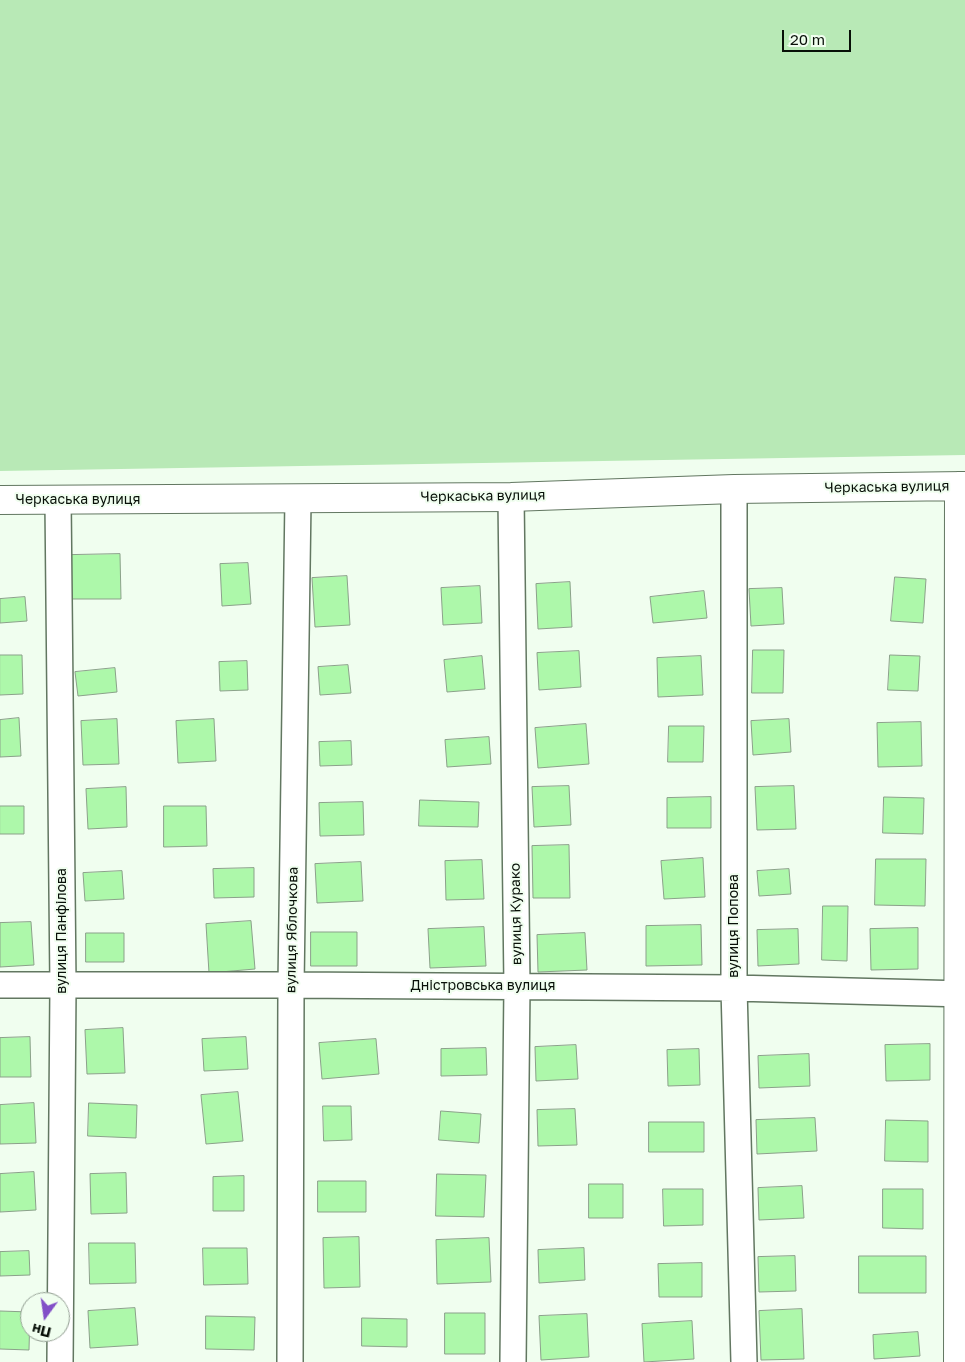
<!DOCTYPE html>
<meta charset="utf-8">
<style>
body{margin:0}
#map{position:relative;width:965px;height:1362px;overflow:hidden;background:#f0feef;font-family:"Golos Text",sans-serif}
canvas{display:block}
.north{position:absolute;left:20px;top:1292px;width:50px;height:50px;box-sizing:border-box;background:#f0feef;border:1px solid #939f93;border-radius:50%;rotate:194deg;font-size:14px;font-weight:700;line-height:20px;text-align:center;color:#081008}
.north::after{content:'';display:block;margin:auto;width:18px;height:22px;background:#824fc7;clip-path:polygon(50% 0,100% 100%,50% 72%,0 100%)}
.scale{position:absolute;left:782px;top:30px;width:69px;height:22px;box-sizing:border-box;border:2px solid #081008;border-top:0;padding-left:6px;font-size:15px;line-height:18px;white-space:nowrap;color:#081008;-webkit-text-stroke:4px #f0feef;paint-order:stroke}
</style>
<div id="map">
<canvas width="965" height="1362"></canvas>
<div class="north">Пн</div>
<div class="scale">20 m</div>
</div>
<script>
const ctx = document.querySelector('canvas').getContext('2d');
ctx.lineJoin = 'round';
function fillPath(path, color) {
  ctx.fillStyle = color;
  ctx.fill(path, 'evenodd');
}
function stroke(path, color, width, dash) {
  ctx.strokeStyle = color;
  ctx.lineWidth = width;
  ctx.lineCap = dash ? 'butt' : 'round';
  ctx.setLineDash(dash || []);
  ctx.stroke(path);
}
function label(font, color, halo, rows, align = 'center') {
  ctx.font = font + ' "Golos Text",sans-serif';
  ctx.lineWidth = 4;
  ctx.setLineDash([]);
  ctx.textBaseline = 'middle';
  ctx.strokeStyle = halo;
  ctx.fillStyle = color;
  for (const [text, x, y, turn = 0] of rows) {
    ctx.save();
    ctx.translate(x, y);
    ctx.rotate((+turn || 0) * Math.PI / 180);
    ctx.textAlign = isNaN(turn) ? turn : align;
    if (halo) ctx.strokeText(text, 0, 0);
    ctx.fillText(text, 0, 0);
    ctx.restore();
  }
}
fillPath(new Path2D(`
 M0,0H965V455L0,471Z`), '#b8e9b6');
const building = new Path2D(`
 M120,554L121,599H71V555Z
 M248,563L251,604L222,606L220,564Z
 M347,576L350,625L315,627L312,578Z
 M895,577L926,579L923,623L891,621Z
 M570,582L572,627L538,629L536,584Z
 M480,586L482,623L443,625L441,588Z
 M782,588L784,624L751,626L749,589Z
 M704,591L707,618L653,623L650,597Z
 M25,597L27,621L0,623V599Z
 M753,650H784L783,693H752Z
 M579,651L581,687L539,690L537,653Z
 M0,655H22L23,694L0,695Z
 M890,655L920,656L918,691L888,690Z
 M482,656L485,689L447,692L444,660Z
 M701,656L703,695L658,697L657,658Z
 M247,661L248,690L220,691L219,662Z
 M348,665L351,693L320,695L318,667Z
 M115,668L117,692L78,696L75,672Z
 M19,718L21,756L0,757V720Z
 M117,719L119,764L83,765L81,721Z
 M214,719L216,761L178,763L176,721Z
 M789,719L791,752L753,755L751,721Z
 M921,722L922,766L878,767L877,723Z
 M586,724L589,764L538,768L535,728Z
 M669,726H704L703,762H668Z
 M489,737L491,764L447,767L445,740Z
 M351,741L352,765L320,766L319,742Z
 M569,786L571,825L534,827L532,787Z
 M794,786L796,829L757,830L755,787Z
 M126,787L127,827L88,829L86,789Z
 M711,797V828H667V798Z
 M884,797L924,798L923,834L883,833Z
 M420,800L479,802L478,827L419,826Z
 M363,802L364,835L320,836L319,803Z
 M0,806H24V834H0Z
 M164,806H206L207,846L164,847Z
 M569,845L570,898H533L532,846Z
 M703,858L705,897L664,899L661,861Z
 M876,859H926L925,906L875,905Z
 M482,860L484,899L446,900L445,861Z
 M361,862L363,901L317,903L315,864Z
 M254,868V897L214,898L213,869Z
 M789,869L791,894L759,896L757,871Z
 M122,871L124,899L85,901L83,873Z
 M823,906H848L847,961L822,960Z
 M251,921L255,969L209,973L206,924Z
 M31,922L34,965L0,967V923Z
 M701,925L702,965L646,966V926Z
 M484,927L486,966L430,968L428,929Z
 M918,928V969L871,970L870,929Z
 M798,929L799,964L758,966L757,930Z
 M311,932H357V966H311Z
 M86,933H124V962H86Z
 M585,933L587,970L538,972L537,935Z
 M123,1028L125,1073L87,1074L85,1030Z
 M30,1037L31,1077H0V1038Z
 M246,1037L248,1069L204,1071L202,1039Z
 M376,1039L379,1074L322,1079L319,1043Z
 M930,1044V1080L886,1081L885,1045Z
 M576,1045L578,1079L536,1081L535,1047Z
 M486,1048L487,1075L441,1076V1049Z
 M699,1049L700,1085L668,1086L667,1050Z
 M809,1054L810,1086L759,1088L758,1056Z
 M238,1092L243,1141L206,1144L201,1095Z
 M34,1103L36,1143L0,1144V1105Z
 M89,1103L137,1105L136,1138L88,1136Z
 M323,1106H351L352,1140L324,1141Z
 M575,1109L577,1145L538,1146L537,1110Z
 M441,1111L481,1114L479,1143L439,1140Z
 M815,1118L817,1151L757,1154L756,1120Z
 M886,1120L928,1121V1162L885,1161Z
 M649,1122H704V1152H649Z
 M34,1172L36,1210L0,1212V1174Z
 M126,1173L127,1213L91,1214L90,1174Z
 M437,1174L486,1175L484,1217L436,1216Z
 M244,1176V1211H213V1177Z
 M318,1181H366V1212H318Z
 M589,1184H623V1218H589Z
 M802,1186L804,1218L759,1220L758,1188Z
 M663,1189H703V1225L664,1226Z
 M883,1189H923V1229L883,1228Z
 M359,1237L360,1287L324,1288L323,1238Z
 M489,1238L491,1282L437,1284L436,1240Z
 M89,1243H135L136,1283L90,1284Z
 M203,1248H247L248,1284L204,1285Z
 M584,1248L585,1280L539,1283L538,1250Z
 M29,1251L30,1275L0,1276V1252Z
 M795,1256L796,1291L759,1292L758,1257Z
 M859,1256H926V1293H859Z
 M702,1263V1297H659L658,1264Z
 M135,1308L138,1345L90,1348L88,1311Z
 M802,1309L804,1359L761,1360L759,1311Z
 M0,1311L30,1312L29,1350L0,1349Z
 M445,1313H485V1354H445Z
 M587,1314L589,1357L541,1360L539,1316Z
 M206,1316L255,1317L254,1350L206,1349Z
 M362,1318L407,1319V1347L362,1346Z
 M692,1321L694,1359L644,1362L642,1324Z
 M918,1332L920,1356L874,1359L873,1335Z`);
fillPath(building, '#adf8aa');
stroke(building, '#8ba18a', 1);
const minor = new Path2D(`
 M734,489V988L744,1362
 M511,497L517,986L513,1362
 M58,500L63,986L60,1362
 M0,985H291L734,988L965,994
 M290,1362L291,985L298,499`);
const tertiary = new Path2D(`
 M0,500L511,497L734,489L965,486
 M958,1362L959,486`);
stroke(minor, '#627761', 28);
stroke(tertiary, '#627761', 30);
stroke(minor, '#fff', 25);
stroke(tertiary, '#fff', 28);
label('14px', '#081008', '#f0feef', [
 ["Черкаська вулиця",887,487,-1],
 ["Черкаська вулиця",483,496,-1],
 ["Черкаська вулиця",78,500],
 ["вулиця Курако",516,914,-91],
 ["вулиця Попова",734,926,-90],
 ["вулиця Яблочкова",292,930,-89],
 ["вулиця Панфілова",62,931,-90],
 ["Дністровська вулиця",483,986]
]);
</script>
